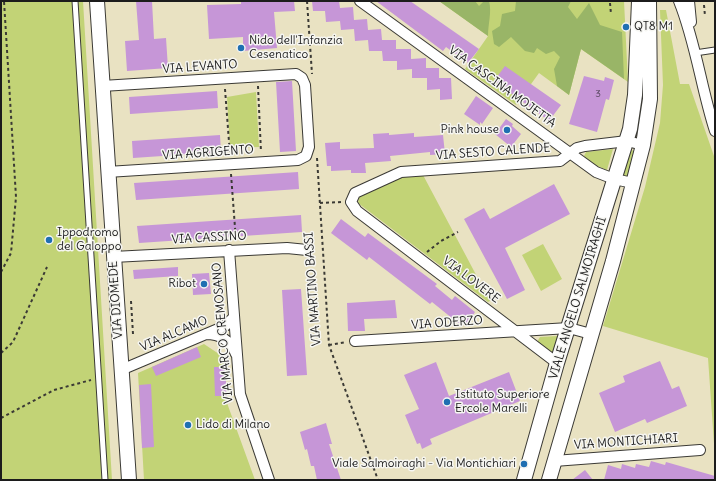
<!DOCTYPE html>
<style>
body{margin:0}
#map{position:relative;width:716px;height:481px;overflow:hidden;background:#e9e2c2;font-family:Delius,sans-serif}
canvas{display:block}
.frame{position:absolute;inset:0;border:2px solid #1c1c1c;pointer-events:none}
</style>
<div id="map">
<canvas width="716" height="481"></canvas>
<div class="frame"></div>
</div>
<script>
const ctx = document.querySelector('canvas').getContext('2d');
ctx.lineJoin = 'round';
function fillPath(path, color) {
  ctx.fillStyle = color;
  ctx.fill(path, 'evenodd');
}
function stroke(path, color, width, dash) {
  ctx.strokeStyle = color;
  ctx.lineWidth = width;
  ctx.lineCap = dash ? 'butt' : 'round';
  ctx.setLineDash(dash || []);
  ctx.stroke(path);
}
function label(font, color, halo, rows, align = 'center') {
  ctx.font = font + ' Delius,sans-serif';
  ctx.lineWidth = 3;
  ctx.setLineDash([]);
  ctx.textBaseline = 'middle';
  ctx.strokeStyle = halo;
  ctx.fillStyle = color;
  for (const [text, x, y, turn = 0] of rows) {
    ctx.save();
    ctx.translate(x, y);
    ctx.rotate((+turn || 0) * Math.PI / 180);
    ctx.textAlign = isNaN(turn) ? turn : align;
    if (halo) ctx.strokeText(text, 0, 0);
    ctx.fillText(text, 0, 0);
    ctx.restore();
  }
}
fillPath(new Path2D(`
 M1,1H83L112,480H1Z
 M439,1H624L628,82L581,49L569,95L539,73L516,105L465,69L488,36Z
 M660,10H666L680,84H689L715,159V458L708,358L603,326L645,187L660,123L663,85Z
 M256,92L259,147L230,148L227,97Z
 M613,149L607,170L592,164L584,156L586,152Z
 M631,150L635,151L628,177L623,176L622,175L628,151Z
 M423,175L490,301L488,302L358,203L359,197L399,177Z
 M543,244L562,279L541,291L522,255Z
 M558,336L553,355L537,342L540,337Z
 M204,344L225,358L227,403L255,480H144L138,373Z`), '#c2d376');
fillPath(new Path2D(`
 M439,1H475L479,6L484,1H489C492,12 488,24 488,36Z
 M516,1H571L568,7L577,19L589,3L600,25L622,32L624,79L581,49L569,95L557,86L554,69L560,57L554,51L546,54L537,48L534,53L525,51L511,37L499,47L494,44L492,31L500,26L502,14L515,11Z`), '#99b567');
fillPath(new Path2D(`
 M136,1H152L154,39L166,38L168,68L127,71L125,41L139,40Z
 M241,1H294L295,11L274,12L277,48L243,51V37L209,39L207,5L241,4Z
 M312,1H339L340,8L353,7L354,20L367,19L368,30L381,29L382,40H396V49H411V59L426,58V68H439V78H451L452,99L440,100V89L427,90V78H412V69L397,70V61H383L382,51H369L368,40L355,41L354,29L341,30L340,21L326,22L325,11H313Z
 M376,1H410L479,49L468,63L446,47L443,51Z
 M505,66L561,105L549,121L494,81Z
 M584,76L604,81L605,77L614,80L609,100L606,99L597,132L569,124Z
 M292,81L296,151L280,152L276,82Z
 M217,91L218,108L130,114L129,97Z
 M476,96L493,108L482,124L480,122V125L464,114Z
 M506,119L513,124L512,126L521,134L511,147L495,134Z
 M389,133V135L414,133V137L443,135L445,154L430,155V152L390,156L391,161L365,163L366,173H351V170L331,171V166H327L325,143L340,142V149L374,148L373,134Z
 M220,135L221,152L133,158L132,141Z
 M298,172L299,189L136,200L134,183Z
 M554,184L570,214L505,248L525,290L507,299L464,219L484,208L490,219Z
 M301,215L302,232L139,243L137,226Z
 M341,219L365,237L368,233L437,284L435,286L452,300L455,296L475,312L468,323H458L432,302L430,304L369,257L367,260L331,233Z
 M178,267V276L134,279L133,270Z
 M209,273L211,294L193,295L192,274Z
 M301,289L307,375L287,376L282,290Z
 M395,300L397,318L364,319L365,331H348L347,303Z
 M197,347L201,357L156,376L152,367Z
 M660,361L672,389L679,386L687,406L647,423L645,419L615,432L599,393L625,382L623,376Z
 M436,362L449,396L509,372L520,401L430,439L432,444L422,449L420,443L417,444L405,415L419,409L404,375Z
 M214,367H225L227,396H215Z
 M151,384L154,447L142,448L139,385Z
 M326,423L332,444H329L341,480H317L314,466H311L307,449L305,450L300,432Z
 M651,461L665,465L666,462L715,476V480H604L608,465L621,469L622,464L635,468L636,464L649,467Z
 M585,470L593,480H572Z`), '#c696d7');
const lane = new Path2D(`
 M75,1L105,480
 M695,53L715,50`);
const street = new Path2D(`
 M360,1L596,172L614,179L633,183
 M679,1C696,43 701,88 715,131
 M689,1L691,22
 M102,86L296,74L302,78L305,85L309,147L306,156L298,160L107,172
 M229,250L240,394L269,480
 M113,257L287,248L307,250
 M206,334C220,334 231,341 236,354
 M355,341L569,328L591,334
 M557,363L357,211L351,202L355,193L401,172L560,161L577,148L585,146L627,141L643,145
 M121,370L225,326L234,317
 M554,461L700,450`);
const secondary = new Path2D(`
 M97,1L129,480
 M524,480L557,363L630,129L635,95L639,1
 M549,480L613,261L643,145L650,99L649,1`);
stroke(lane, '#3b3a35', 7);
stroke(street, '#3b3a35', 12);
stroke(secondary, '#3b3a35', 16);
stroke(new Path2D(`
 M307,1L312,74
 M610,3L611,14
 M704,5L705,16
 M258,86L261,152
 M225,89L230,155
 M317,158L329,345L378,480
 M231,174L236,241
 M320,203L341,202
 M427,252L441,241L458,232
 M1,272L11,253L16,197L4,1
 M131,301L133,334
 M329,345L346,342
 M1,353L13,342L47,267
 M1,418L54,390L91,380`), '#3b3a35', 2, [3, 3]);
stroke(lane, '#fff', 5);
stroke(street, '#fff', 10);
stroke(secondary, '#fff', 14);
for (const [x, y, r, color] of [
 [626,27,4,"#1f6fb2"],
 [241,48,4,"#1f6fb2"],
 [507,130,4,"#1f6fb2"],
 [49,240,4,"#1f6fb2"],
 [204,284,4,"#1f6fb2"],
 [447,402,4,"#1f6fb2"],
 [188,425,4,"#1f6fb2"],
 [524,464,4,"#1f6fb2"]
]) {
  const dot = new Path2D();
  dot.arc(x, y, r, 0, 2 * Math.PI);
  ctx.fillStyle = color;
  ctx.fill(dot);
  stroke(dot, '#f6f6f2', 1.5);
}
label('10px', '#463a4b', null, [
 ["3",598,94]
]);
label('12px', '#1c1c1c', '#f6f6f2', [
 ["QT8 M1",634,27],
 ["Nido dell'Infanzia",249,41],
 ["Cesenatico",249,55],
 ["Pink house",499,130,"right"],
 ["Ippodromo",57,233],
 ["del Galoppo",57,247],
 ["Ribot",196,284,"right"],
 ["Istituto Superiore",455,395],
 ["Ercole Marelli",455,409],
 ["Lido di Milano",196,425],
 ["Viale Salmoiraghi - Via Montichiari",516,464,"right"]
], 'left');
label('12px', '#1c1c1c', '#f6f6f2', [
 ["VIA LEVANTO",200,67,-4],
 ["VIA CASCINA MOJETTA",502,87,36],
 ["VIA SESTO CALENDE",493,152,-4],
 ["VIA AGRIGENTO",208,153,-4],
 ["VIA CASSINO",209,238,-3],
 ["VIA LOVERE",471,280,37],
 ["VIA MARTINO BASSI",313,289,-94],
 ["VIALE ANGELO SALMOIRAGHI",578,298,-73],
 ["VIA DIOMEDE",116,300,-94],
 ["VIA ODERZO",447,323,-4],
 ["VIA MARCO CREMOSANO",223,333,-95],
 ["VIA ALCAMO",174,334,-23],
 ["VIA MONTICHIARI",626,442,-4]
]);
</script>
